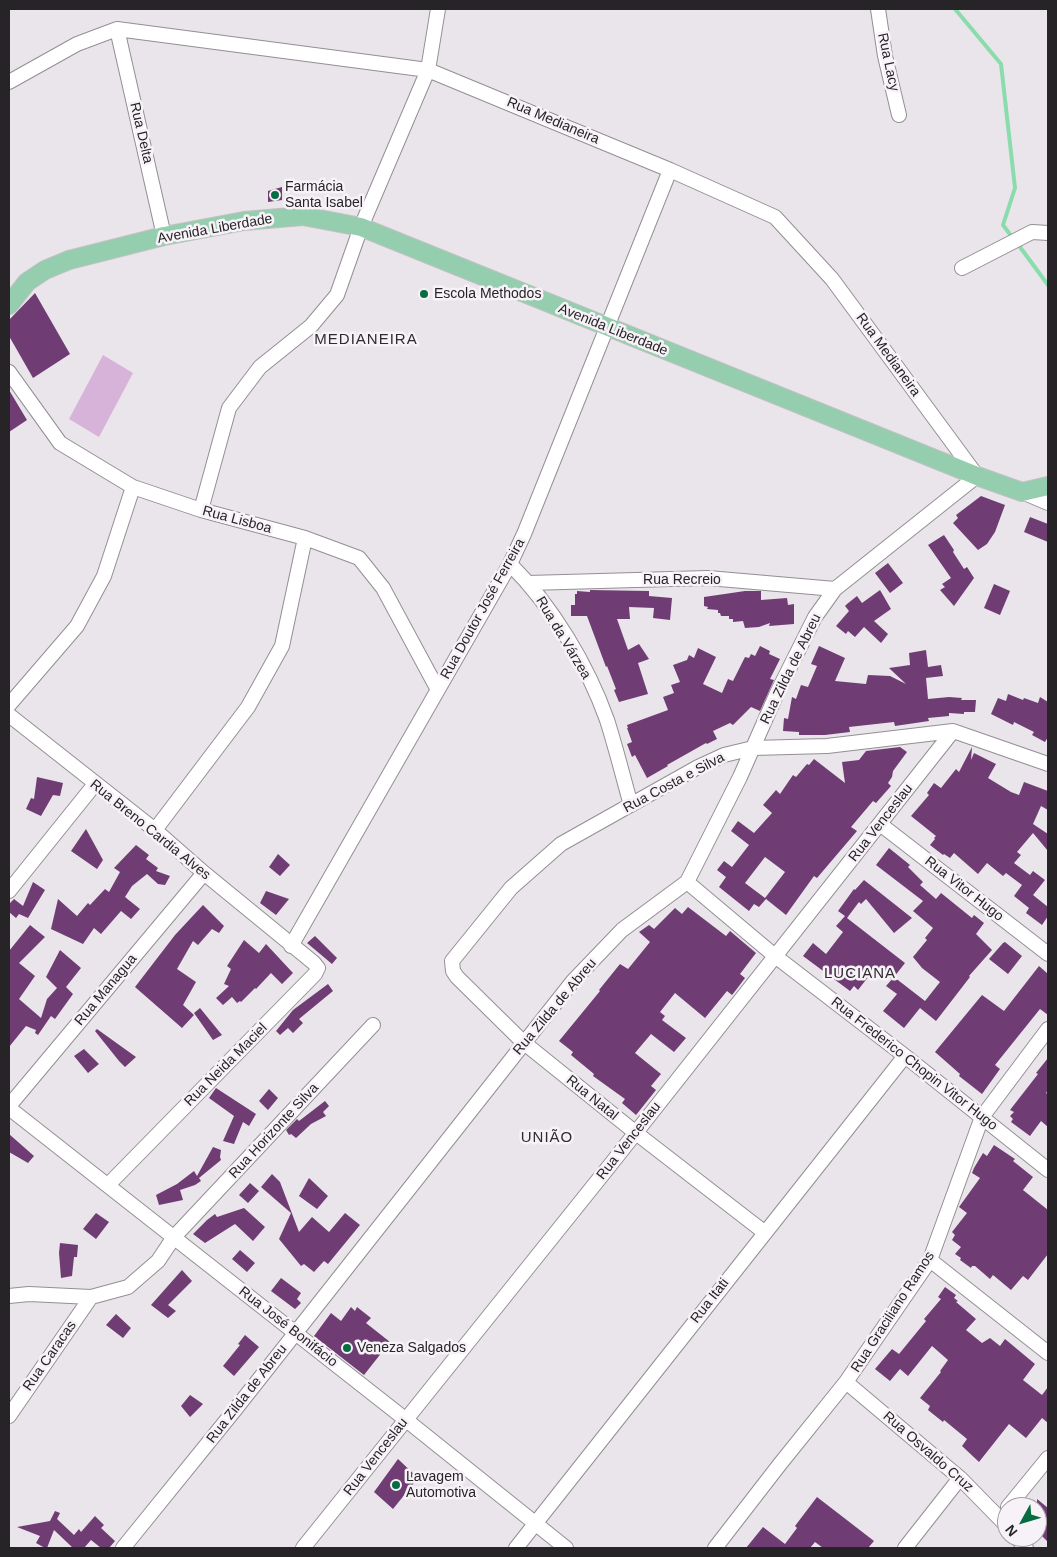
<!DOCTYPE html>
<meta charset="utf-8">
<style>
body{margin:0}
#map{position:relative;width:1057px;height:1557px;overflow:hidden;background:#eae5ea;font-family:Arial,sans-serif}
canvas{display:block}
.frame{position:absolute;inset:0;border:10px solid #262426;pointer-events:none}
.north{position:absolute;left:997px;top:1497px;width:50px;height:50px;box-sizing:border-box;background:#f7f2f7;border:1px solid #a3a0a3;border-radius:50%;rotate:231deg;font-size:14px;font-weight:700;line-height:20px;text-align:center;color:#262426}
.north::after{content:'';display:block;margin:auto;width:18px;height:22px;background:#076c41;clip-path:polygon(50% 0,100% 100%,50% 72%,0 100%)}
</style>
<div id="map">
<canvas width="1057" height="1557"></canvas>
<div class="frame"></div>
<div class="north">N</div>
</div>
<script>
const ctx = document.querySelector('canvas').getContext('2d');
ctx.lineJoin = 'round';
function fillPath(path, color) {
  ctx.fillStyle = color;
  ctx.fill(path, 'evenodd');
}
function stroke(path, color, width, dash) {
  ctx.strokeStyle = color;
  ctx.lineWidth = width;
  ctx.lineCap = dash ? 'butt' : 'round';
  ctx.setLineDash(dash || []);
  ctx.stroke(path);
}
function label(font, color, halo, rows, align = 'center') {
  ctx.font = font + ' Arial,sans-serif';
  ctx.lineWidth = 5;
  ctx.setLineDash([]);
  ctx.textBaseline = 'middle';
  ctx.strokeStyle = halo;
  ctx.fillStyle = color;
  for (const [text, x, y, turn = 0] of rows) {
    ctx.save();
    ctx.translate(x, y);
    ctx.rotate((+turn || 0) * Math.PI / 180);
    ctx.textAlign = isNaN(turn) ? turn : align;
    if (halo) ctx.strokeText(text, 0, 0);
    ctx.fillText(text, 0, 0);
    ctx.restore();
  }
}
fillPath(new Path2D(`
 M103,355L133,373L99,437L69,419Z`), '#d7b3da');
stroke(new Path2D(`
 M955,9L1001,64L1015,188L1003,225L1012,237
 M1020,247L1048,285`), '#8adcac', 4);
fillPath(new Path2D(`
 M282,187V200L268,202V191Z
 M35,293L70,354L33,378L9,336V320Z
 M9,390L27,420L9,432Z
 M981,496L1005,505L995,532L987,544L978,550L953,523L958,518L956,515Z
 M1030,517L1048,524V542L1024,532Z
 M944,535L954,550L953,552L964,569L967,567L974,578L954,606L940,590L945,587L942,584L951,578L928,545Z
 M888,563L903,583L890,593L875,573Z
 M994,584L1010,591L1000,615L984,608Z
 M590,590L649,591V596L672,598L670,620L653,618L654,608L629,607L630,619H617L628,650L639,644L649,659L638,663L648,694L619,702L614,690L616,689L607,666L606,667L587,616H571V605H575V594H577V591L590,592Z
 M880,590L891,609L874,621L888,634L881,643L864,627L855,637L848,631L846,634L836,626L849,611L845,606L847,604L857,596L862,603Z
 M745,591H761V600L787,598L788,605L794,604V624L769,626L770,623L759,627L745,628L743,621L733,622V619H729V616H721L720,613H718V610L707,609L708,607L704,606V597Z
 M760,646L770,651L769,654L780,659L770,679L774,680L760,711L751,707L733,725L730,723L713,731L717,739L707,744L706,743L667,765L668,766L647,778L635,755L632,757L627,744L632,742L627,728H628L627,725L668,710L663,697L674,693L671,685L680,682L673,665L687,660L689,655L694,658L698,648L716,657L703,684L722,693L728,679L733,681L745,657L749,658L751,654L755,656Z
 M819,646L845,658L835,681L866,684L868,675L890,676L906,684L889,668L910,665L909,653L926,650L928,667L941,665L943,676L926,678L928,699L949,697L962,698L961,700H976L975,712H964V714L949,713V716L928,718L929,721L895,726L894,722L849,727L850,732L825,735H799V732L783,731L784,718L788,719L792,697L796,699L801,685L808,687L817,666L811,664Z
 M1008,694L1023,700L1024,698L1038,703L1040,697L1048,702V737L1045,742L1032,735L1034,732L1014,722L1013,725L991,714L998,698L1006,701Z
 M900,747L907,752L893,771L892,777L888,783L891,786L876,803L873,801L851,827L857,831L817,878L814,876L786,915L766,899L759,907L754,904L749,911L719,887L726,877L717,870L724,861L732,867L749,845L731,831L738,821L754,833L772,813L763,805L776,790L780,794L793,775L796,777L807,764L809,765L814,759L845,783L842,762L859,760L866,751ZM765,857L785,872L765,898L745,883Z
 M972,747L971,760L974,753L996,764L988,778L1011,792L1019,795L1024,782L1048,791V810L1041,806L1033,824L1048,834V851L1033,833L1017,852L1021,855L1014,863L1030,875L1033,871L1045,880L1033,895L1048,907V916L1042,925L1026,913L1029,908L1014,896L1022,885L1006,873L1003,876L987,863L978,874L954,853L950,858L944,854L943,855L930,845L935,839L934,838L936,836L911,816L929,795L927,793L934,783L941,788L956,769L959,772Z
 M37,777L63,783L60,796L53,795L41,816L26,809L31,798L34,799Z
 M86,829L103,860L97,869L71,851Z
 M136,845L149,855L146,859L158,868L156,871L170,876L165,885L158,884L147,874L132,886L125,897L140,909L131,919L121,911L101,934L94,928L83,944L51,929L58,899L77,916L88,903L90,905L105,889L109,892L120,872L114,868Z
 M889,848L910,865L908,867L923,882L920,885L936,899L941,893L972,918L974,915L984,923L976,934L992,950L969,976L970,977L936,1021L920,1008L904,1028L883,1011L897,994L886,986L894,977L892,979L876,967L858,990L854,986L850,991L803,956L813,943L826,954L843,932L836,926L845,916L838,911L854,889L855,890L864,880L912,918L894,933L866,899L861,904L859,902L847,918L905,963L894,977L925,1001L940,982L922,968L913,957L927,940L925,938L933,928L913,911L923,901L876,865Z
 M278,854L290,865L280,876L269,867Z
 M33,882L45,890L28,918L19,914L16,918L9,912V904L14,899L23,906Z
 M266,891L289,899L276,915L260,903Z
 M203,905L224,926L219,933L212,929L198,945L193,941L177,969L196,982L183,1005L194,1015L182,1028L135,987L175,935Z
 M688,907L726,936L730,931L756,953L740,974L745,978L736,990L732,995L727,991L705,1018L675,993L660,1012L665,1016L662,1020L686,1038L674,1052L651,1034L635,1053L661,1074L651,1086L656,1090L636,1115L622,1103L625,1099L593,1076L594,1074L571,1055L573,1052L559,1041L600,991L599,990L620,964L628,969L650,942L639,932L649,925L654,929L675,908L682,914Z
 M30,925L45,937L19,963L35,976L19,999L41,1018L47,999L57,988L46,977L60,950L81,968L66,987L73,994L55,1019L51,1016L38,1035L35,1033L36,1030L26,1026L9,1047V951Z
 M315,936L337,958L332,964L307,943Z
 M244,940L259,953L266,944L293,973L282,984L271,973L256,989L255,988L241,1002L240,1001L237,1003L232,997L223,1005L216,998L229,986L224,984L231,969L227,966Z
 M1005,942L1022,956L1008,974L989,959L1003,943Z
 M1039,966L1048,974V1015L1040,1009L995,1065L1000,1069L982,1094L959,1076L960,1074L935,1052L982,995L1004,1011Z
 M328,984L333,991L299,1019L303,1023L293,1033L288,1028L280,1035L276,1031L293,1010Z
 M200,1008L222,1035L213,1040L194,1013Z
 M97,1029L136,1057L125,1067L119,1061L95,1031Z
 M84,1049L99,1064L88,1073L74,1056Z
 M1048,1058V1090L1046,1093L1048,1094V1127L1041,1121L1030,1136L1011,1122L1013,1119L1010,1116L1014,1112L1010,1110L1038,1074L1036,1073Z
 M216,1088L256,1114L249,1126L243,1122L234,1144L223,1141L234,1116L209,1098Z
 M269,1089L278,1098L268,1110L259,1101Z
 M325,1101L329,1106L323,1112L326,1116L311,1124L296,1138L291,1134L289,1135L286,1130L297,1119L299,1121Z
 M9,1134L34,1156L28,1163L9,1152Z
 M994,1145L1015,1159L1013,1161L1033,1177L1023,1190L1048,1210V1254L1028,1280L1023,1276L1011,1290L993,1275L990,1279L975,1266H972L971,1268L960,1260L961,1258L955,1254L961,1247L952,1240L955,1235L952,1232L967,1213L959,1207L980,1178L972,1173L974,1168L983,1153L987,1156Z
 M213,1147L221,1150L220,1157L221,1160L199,1178L201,1181L195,1185L180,1190L183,1200L159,1205L156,1195L177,1184L194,1171L197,1176Z
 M272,1174L280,1182L299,1232L312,1217L329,1232L345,1213L360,1225L328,1264L324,1261L314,1272L304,1264L301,1266L279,1239L291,1213L261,1187Z
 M309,1178L328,1196L317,1209L299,1196Z
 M250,1183L259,1191L248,1203L239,1195Z
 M244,1208L265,1227L253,1241L235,1224L205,1243L193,1234L207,1220L215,1214L217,1217Z
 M96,1213L109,1222L96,1239L83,1229Z
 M60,1243L78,1245L77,1257H74L72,1276L61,1278L59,1253Z
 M240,1250L255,1263L247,1272L232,1259Z
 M182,1270L192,1281L168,1305L176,1311L168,1318L151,1305Z
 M281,1278L301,1293L297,1299L301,1303L295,1309L271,1291Z
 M945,1287L956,1295L954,1298L958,1301L956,1302L976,1319L966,1330L982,1343L990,1338L1000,1346L1005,1339L1035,1364L1023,1380L1042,1395L1048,1387V1423L1042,1418L1026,1438L1009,1424L979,1462L962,1446L967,1439L944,1420L943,1422L928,1410L930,1406L920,1398L941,1372L940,1371L948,1360L932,1346L908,1376L900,1369L890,1381L875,1369L892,1349L899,1354L926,1321L924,1319L941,1299L938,1297Z
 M351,1307L355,1311L357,1307L371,1318L366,1323L390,1342L364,1375L314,1336L331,1313L341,1321Z
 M116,1314L131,1328L123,1338L106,1325Z
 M245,1335L259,1347L234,1376L223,1366L240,1345L238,1344Z
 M190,1395L203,1404L190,1417L181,1406Z
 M398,1459L418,1478L393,1509L374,1492Z
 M817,1497L874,1541L868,1548H823L815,1542L810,1548H746L763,1527L785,1544L797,1528L795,1526Z
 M1037,1499L1048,1508V1542L1037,1531Z
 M55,1511L60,1513L57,1519L74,1535L79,1529L81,1532L95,1516L104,1525L101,1528L115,1541L109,1548H101L91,1540L84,1548H73L54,1530L47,1548H45L36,1543L40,1536L17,1527L50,1521Z`), '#6f3d74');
const minor = new Path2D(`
 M878,9L885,56L899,115
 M117,29L164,236
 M9,82L77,44L117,29L428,70L670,170L775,217L832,279L977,476L835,589L815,617L777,693L740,777L687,882L622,930L573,981L234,1411L123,1548
 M962,268L1032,232L1048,233
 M9,372L60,443L133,487L201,510L305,538L359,558L383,588L438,690
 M1022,492L1048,503
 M201,510L229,408L260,367L311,326L337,295L361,227L428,70L438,9
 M510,564C552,606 587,664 607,720C616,748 623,777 631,805
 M528,583L708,578L835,589
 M9,705L77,626L104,576L133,487
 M9,715L155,830L204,873L314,963L318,968L315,974L108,1185
 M880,824L1048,954
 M155,830L248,707L282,646L305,538
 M687,882L775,956L905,1056L1048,1170
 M9,891L95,784
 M291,946L510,564L524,534L670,170
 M9,1106L204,873
 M9,1108L405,1419L566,1548
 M764,1232L636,1133L523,1042L457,977L453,971L452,961L511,888L561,844L698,767L724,755L753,748L827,746L953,731L1048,764
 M930,1260L1048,1353
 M9,1296L29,1294L91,1297L128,1287L158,1261L174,1237L373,1025
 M846,1382L960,1478L1007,1526
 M9,1416L91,1297
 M1008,1507L1048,1458
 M1016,1537L1026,1548
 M303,1548L611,1164L953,731
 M516,1548L905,1056
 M715,1548L780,1464L846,1382L930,1260L982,1117L1048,1029
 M905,1548L960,1478`);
const major = new Path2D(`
 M9,305L27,282L45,270L69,260L164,236L244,221L303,216L361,227L977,476L1022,492L1048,486`);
stroke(minor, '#938f93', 16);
stroke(major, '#c2c2c2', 20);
stroke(minor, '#fff', 14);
stroke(major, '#95cdaf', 18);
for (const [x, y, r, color] of [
 [275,195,5,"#076c41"],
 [424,294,5,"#076c41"],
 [347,1348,5,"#076c41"],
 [396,1485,5,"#076c41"]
]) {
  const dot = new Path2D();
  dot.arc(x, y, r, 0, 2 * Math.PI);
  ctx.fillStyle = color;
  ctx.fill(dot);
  stroke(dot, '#f7f2f7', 2);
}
label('14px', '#262426', '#f7f2f7', [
 ["Rua Lacy",888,62,78],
 ["Rua Medianeira",553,121,23],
 ["Rua Delta",141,133,77],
 ["Avenida Liberdade",215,229,-10],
 ["Avenida Liberdade",613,330,22],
 ["Rua Medianeira",888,355,54],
 ["Rua Lisboa",237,520,15],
 ["Rua Recreio",682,580],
 ["Rua Doutor José Ferreira",483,609,-61],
 ["Rua da Várzea",563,638,59],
 ["Rua Zilda de Abreu",791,669,-64],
 ["Rua Costa e Silva",674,783,-28],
 ["Rua Venceslau",881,823,-52],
 ["Rua Breno Cardia Alves",150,830,39],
 ["Rua Vitor Hugo",964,889,38],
 ["Rua Managua",106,990,-50],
 ["Rua Zilda de Abreu",555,1007,-50],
 ["Rua Frederico Chopin Vitor Hugo",914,1064,38],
 ["Rua Neida Maciel",226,1065,-45],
 ["Rua Natal",592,1098,39],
 ["Rua Horizonte Silva",274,1131,-47],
 ["Rua Venceslau",629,1141,-52],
 ["Rua Itati",710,1301,-52],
 ["Rua Graciliano Ramos",893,1312,-57],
 ["Rua José Bonifácio",288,1327,38],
 ["Rua Caracas",50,1356,-55],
 ["Rua Zilda de Abreu",247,1394,-52],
 ["Rua Osvaldo Cruz",928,1452,41],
 ["Rua Venceslau",376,1457,-52]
]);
label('14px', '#262426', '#f7f2f7', [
 ["Farmácia",285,187],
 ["Santa Isabel",285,203],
 ["Escola Methodos",434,294],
 ["Veneza Salgados",357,1348],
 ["Lavagem",406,1477],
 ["Automotiva",406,1493]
], 'left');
ctx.letterSpacing = '1px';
label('15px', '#2f2b2f', '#f7f2f7', [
 ["MEDIANEIRA",366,340],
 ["LUCIANA",860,974],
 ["UNIÃO",547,1138]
]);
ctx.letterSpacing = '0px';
</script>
